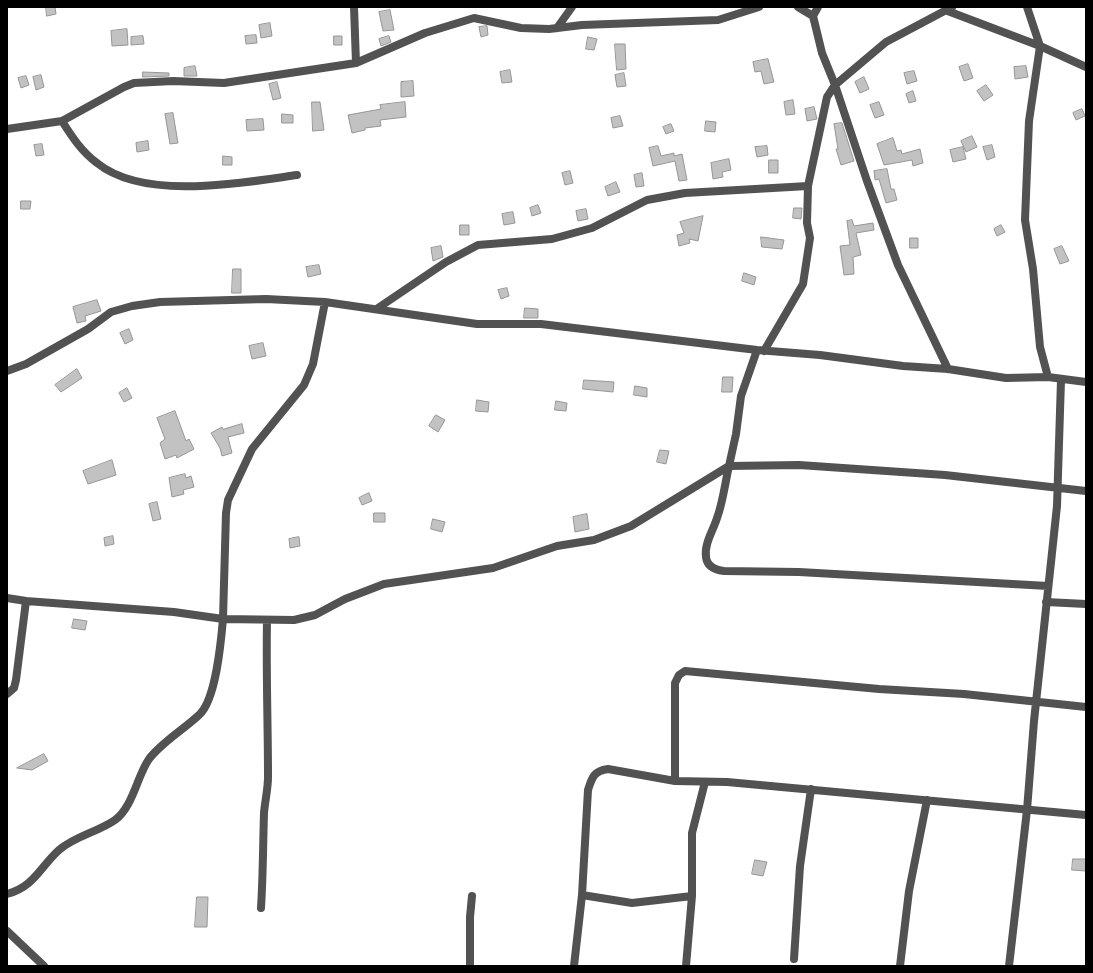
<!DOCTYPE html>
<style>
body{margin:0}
#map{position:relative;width:1093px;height:973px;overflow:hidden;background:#fff;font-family:"Exo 2",sans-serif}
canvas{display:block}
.frame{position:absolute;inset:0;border:8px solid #000;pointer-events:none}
</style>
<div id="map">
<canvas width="1093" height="973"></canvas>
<div class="frame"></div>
</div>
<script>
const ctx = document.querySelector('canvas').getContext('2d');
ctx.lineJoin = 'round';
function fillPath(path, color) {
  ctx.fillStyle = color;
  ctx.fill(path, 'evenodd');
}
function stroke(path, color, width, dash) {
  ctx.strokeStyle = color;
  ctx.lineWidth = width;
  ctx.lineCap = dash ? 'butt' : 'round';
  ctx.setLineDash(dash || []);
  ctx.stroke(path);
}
const building = new Path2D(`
 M46,7H55L56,14L47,16Z
 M390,10L394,30L383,31L379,12Z
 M270,23L272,36L261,38L259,25Z
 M487,26L488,35L481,37L479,27Z
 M127,29L128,45L112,46L111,31Z
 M256,35L257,43L246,44L245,36Z
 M143,36L144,44L131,45V37Z
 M334,36H342V45H334Z
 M389,36L391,42L381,46L379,39Z
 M588,37L597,39L594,50L586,49Z
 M615,44H625L626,69L617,70Z
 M768,59L774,82L764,84L761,71L755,72L753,62Z
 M968,64L973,78L964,81L959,67Z
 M195,66L197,76H184V68Z
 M1026,66L1028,77L1015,79L1014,67Z
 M510,70L512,82L502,83L500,72Z
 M914,71L917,81L907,84L904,73Z
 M143,72L169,73V76L143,77Z
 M624,73L626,86L617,87L615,75Z
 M41,75L44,87L36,90L33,77Z
 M26,76L29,85L21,88L18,78Z
 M864,77L869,89L860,93L855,82Z
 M413,81L414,96L401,97V82Z
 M277,82L281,98L273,100L269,84Z
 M986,85L993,95L984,101L977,91Z
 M913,91L916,101L909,103L906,94Z
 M793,100L795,114L786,115L784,102Z
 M312,102H320L324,130L313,131Z
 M405,102L406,117L380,120L381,126L365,128V130L352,133L348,115L381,109L380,105Z
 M879,102L884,115L875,118L870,105Z
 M814,107L817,119L807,121L805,109Z
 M1082,109L1085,116L1076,120L1073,113Z
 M173,113L178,143L170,144L165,114Z
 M282,114L293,115V123H282Z
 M620,116L623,126L613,128L611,118Z
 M263,119L264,130L247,131L246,120Z
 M706,121L716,122L715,132L705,131Z
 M842,123L854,161L841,165L836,149H838L834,124Z
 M671,124L674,131L666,134L663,127Z
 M972,136L977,147L966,152L961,141Z
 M893,138L897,151L901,150L902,154L920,149L923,163L913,166L912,160L884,165L877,144Z
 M148,141L149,150L137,152L136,143Z
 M42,144L44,155L36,156L34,145Z
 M992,145L995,157L987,160L983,147Z
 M658,146L661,156L674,153V156L682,154L687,180L679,181L675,161L653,166L649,148Z
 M767,146L768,155L757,157L755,147Z
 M963,147L966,159L953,162L950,150Z
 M223,156L232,157V165H223Z
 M729,159L731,170L722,172L723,177L713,179L711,163Z
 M769,160H778V173H769Z
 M887,169L891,189H894L897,200L886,203L879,179L875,180L874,171Z
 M570,171L573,183L565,185L562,173Z
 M642,173L644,186L636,187L634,175Z
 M616,182L620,192L608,196L605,187Z
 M21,201H31L30,209H21Z
 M538,205L541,213L532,216L530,208Z
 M794,208H802L801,219L793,218Z
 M586,209L588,219L578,221L576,211Z
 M513,212L515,223L504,225L502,214Z
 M703,216L698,241L689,239L690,243L679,246L677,235L684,233L680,222Z
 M852,220L854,226L873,223L874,230L856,233L861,255L853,257L854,274L844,275L840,246L850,245L847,221Z
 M460,225H469V235H460Z
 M1001,225L1005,232L997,236L994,229Z
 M761,237L784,240L782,249L762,247Z
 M910,238H918V248H910Z
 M441,246L443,257L433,261L431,248Z
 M1062,246L1069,261L1060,264L1054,249Z
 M319,265L321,274L308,277L306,267Z
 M233,269H241V293H232Z
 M744,273L756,277L754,285L742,281Z
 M507,288L509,296L501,299L498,290Z
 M97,300L101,311L85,316L86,321L77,323L73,307Z
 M525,308L538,309V318H524Z
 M129,329L133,340L125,344L120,333Z
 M263,343L266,356L252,359L249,346Z
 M77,369L82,378L61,392L55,385Z
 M723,377H733L732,392H722Z
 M584,380L614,382L613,392L583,389Z
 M635,386L647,388V397L634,395Z
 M127,388L132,398L124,402L119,393Z
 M477,400L489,402L488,412L476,411Z
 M556,401L567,403L566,411L555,410Z
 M175,411L186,441L189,439L194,449L177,458L176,455L165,459L160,443L165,439L157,418Z
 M436,415L445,420L438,432L429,426Z
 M242,424L244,433L228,437L232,453L222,456L220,448L211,433L222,427L223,429Z
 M660,450L669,451L666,464L657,462Z
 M112,460L116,475L88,484L83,471Z
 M185,474L186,478L191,476L194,487L183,490L184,494L172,497L169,478Z
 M369,493L372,501L362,505L359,498Z
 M157,502L161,519L153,521L149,504Z
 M374,513H385V522H374Z
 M587,514L589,529L575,532L573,517Z
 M433,519L445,522L442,532L431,529Z
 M113,536L114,544L105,546L104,538Z
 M299,537L300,546L290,548L289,539Z
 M74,619L87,621L85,630L72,628Z
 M44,754L48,761L32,770L17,768Z
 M1073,859H1086V871L1072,870Z
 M755,860L767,862L763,876L752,874Z
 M197,897H208L207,927H195Z`);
fillPath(building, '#c2c2c2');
stroke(building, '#969696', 1);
stroke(new Path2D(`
 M354,7L356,63
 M798,7L813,16
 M818,7L813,16L822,53L835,85L867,181L898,265L948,369
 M1027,7L1040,46L1029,121L1025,220L1033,269L1040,347L1048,377
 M945,10L1040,46L1086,67
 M557,28L572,7
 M62,121C72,137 82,152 97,163C144,201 241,183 297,175
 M7,129L62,121L124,87L134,83L173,81L224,83L356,63L425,33L474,18L521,28L549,29L582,25L718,20L759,7
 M378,308L446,262L478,245L552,239L592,228L647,200L685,193L808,186
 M764,351L803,284L810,238L807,223L808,186L827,97L835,85L886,42L952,7
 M7,371L26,364L88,329L111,312L132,306L160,302L266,299L325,302L477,324H541L757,350L820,355L903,366L948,369L1006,378L1048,377L1086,382
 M1048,586L799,572L724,571C716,570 707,567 706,557C704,544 713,531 717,518C723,502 725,483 729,466L799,465L945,475L1086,491
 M7,598L26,601
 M1046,602L1086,604
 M7,694L14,688L16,680L26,601L174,612L223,619L226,513L228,500L252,449L304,385L313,364L325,302
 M675,781V683L679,675L685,671L879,689L964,694L1086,707
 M7,894C34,887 40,867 59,850C75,836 98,832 115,820C133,807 137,776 149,759C162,742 183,730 199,715C216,700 221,642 223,619L294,620L315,615L345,599L384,584L493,568L557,546L594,540L631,526L729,466L736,434L741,396L757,350
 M582,895L632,903L692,896
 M261,908C263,876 263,845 264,813C265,801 268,789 268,777C268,725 266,673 267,621
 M7,931L44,966
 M794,959L800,866L811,789
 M470,966V917L472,896
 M574,966L582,895L588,790C592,777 594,771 608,769L675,781L727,782L1086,815
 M686,966L692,896V833L705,782
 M900,966L909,891L927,800
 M1009,966L1027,810L1034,721L1057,506L1061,380`), '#525252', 8);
</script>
